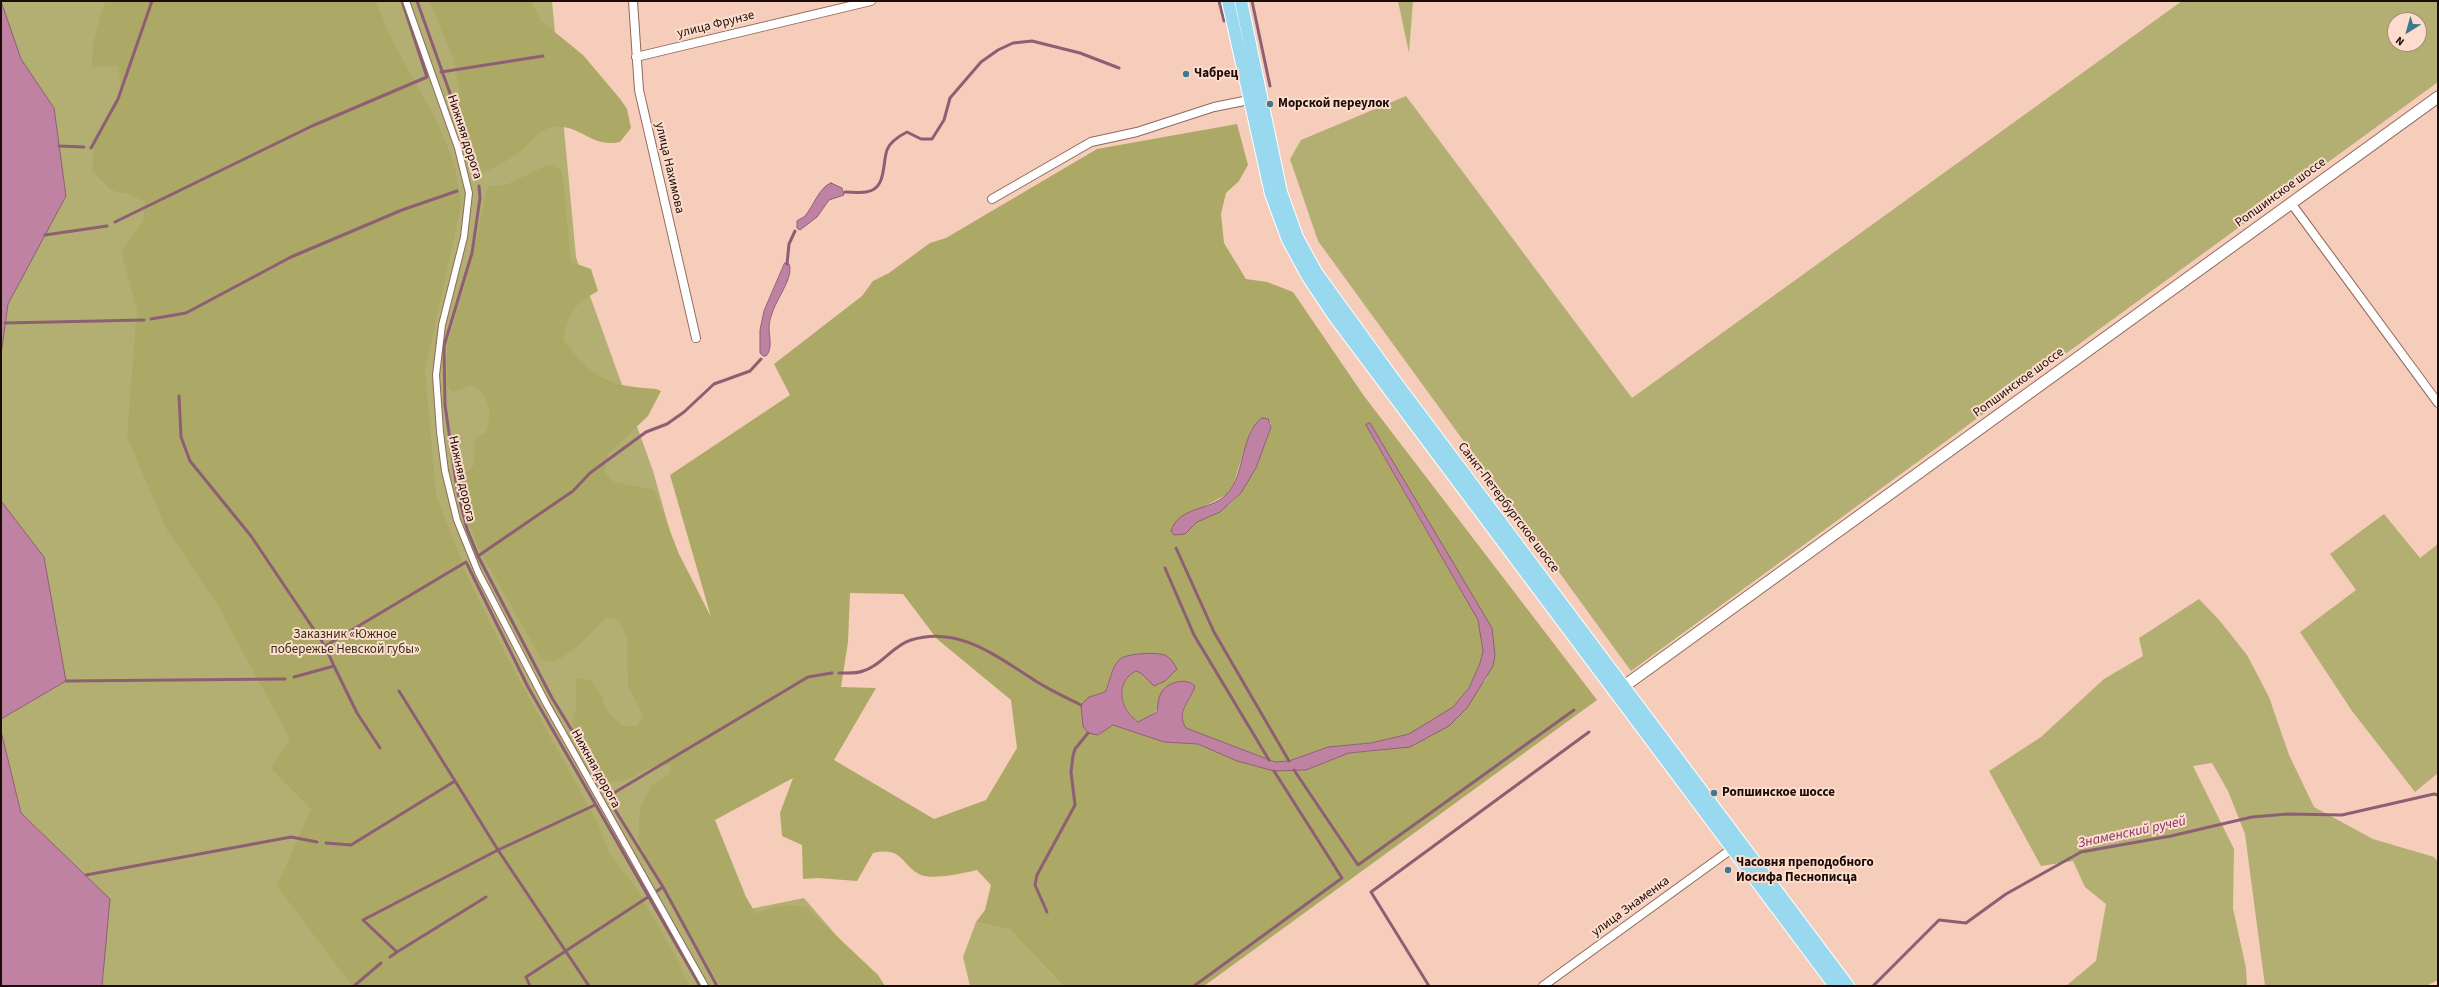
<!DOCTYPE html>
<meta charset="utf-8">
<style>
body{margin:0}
#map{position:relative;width:2439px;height:987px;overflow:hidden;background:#f6cdba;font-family:"Source Sans 3",sans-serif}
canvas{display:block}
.frame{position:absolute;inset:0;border:2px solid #1a0c07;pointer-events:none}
.north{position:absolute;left:2387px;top:12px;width:40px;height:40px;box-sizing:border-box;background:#fddccd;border:1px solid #a2897e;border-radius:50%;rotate:217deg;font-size:11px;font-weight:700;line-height:16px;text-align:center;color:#1a0c07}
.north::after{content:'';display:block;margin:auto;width:14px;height:18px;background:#3d7990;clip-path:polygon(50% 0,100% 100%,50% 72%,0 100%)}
</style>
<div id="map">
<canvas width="2439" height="987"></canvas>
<div class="frame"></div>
<div class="north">N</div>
</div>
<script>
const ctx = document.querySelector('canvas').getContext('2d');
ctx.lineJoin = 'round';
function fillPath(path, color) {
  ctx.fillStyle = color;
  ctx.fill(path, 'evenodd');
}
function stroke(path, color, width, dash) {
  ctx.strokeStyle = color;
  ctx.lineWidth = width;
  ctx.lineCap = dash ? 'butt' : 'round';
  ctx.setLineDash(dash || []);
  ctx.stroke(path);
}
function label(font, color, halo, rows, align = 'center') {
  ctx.font = font + ' "Source Sans 3",sans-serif';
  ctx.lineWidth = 4;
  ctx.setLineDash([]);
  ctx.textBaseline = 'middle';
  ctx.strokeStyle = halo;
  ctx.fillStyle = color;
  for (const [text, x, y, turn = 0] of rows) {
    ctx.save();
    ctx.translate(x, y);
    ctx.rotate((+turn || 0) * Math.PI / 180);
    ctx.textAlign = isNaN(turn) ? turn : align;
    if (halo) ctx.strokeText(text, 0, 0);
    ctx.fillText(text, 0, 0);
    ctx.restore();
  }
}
fillPath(new Path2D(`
 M1,1H552L576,257L653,471L696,624L698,824L745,910L804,898L880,986H102L104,970L48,839L21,813L1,731Z
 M1398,1H1413L1409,53Z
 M2182,1H2438V82L1631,671L1318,241L1290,159L1301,140L1406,96L1632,398ZM2395,20H2419V44H2395Z
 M2384,514L2420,558L2438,544V773L2415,792L2352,711L2300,632L2356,590L2330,554Z
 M2199,599L2220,621L2247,655L2269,697L2289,755L2314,807L2373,839L2434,857L2438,862V980L2426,986H2265L2245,834L2228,791L2212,763L2193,766L2234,849L2233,908L2246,968L2247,986L2067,985L2096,961L2106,904L2085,887L2073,861L2041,866L1989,771L2041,737L2104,679L2143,656L2139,638Z
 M976,922L1010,930L1063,986H970L963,957Z`), '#b3af72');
fillPath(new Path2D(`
 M105,1H376C399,70 458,131 461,206L425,371L436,494L468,578L510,663L598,824L610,854L637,889L678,961L689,986H352L277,886L311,809L271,768L290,739L217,604L167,530L127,437L137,310L121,252L143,221L145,202L131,195L111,190L92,171L94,143L109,120L121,89L118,66L92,67L93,43Z
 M429,1H531L540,20L583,55L621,100L627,109L631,128L620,142C590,148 581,124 554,127C538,129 532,142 521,151C508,161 496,167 481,173L468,158L459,111V87L454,59Z
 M1237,124L1248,165L1239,181L1226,193L1221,214L1224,243L1246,279L1267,282L1293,292L1364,396L1597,700L1204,986H1063L1010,930L976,922L985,910L991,885L977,870C964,873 934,880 921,875C901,866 904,846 873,853L857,881L818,878L803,879L802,845L782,836L780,813L793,778L715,820L746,897L756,914C774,906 788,903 807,908L878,975L885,986H721L663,891L639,842V819L642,803L651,787L669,774L672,765C666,765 658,765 653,767C631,774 633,783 605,781L572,724L576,710V678L590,680L602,696L605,709L623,726H637L643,715L628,686L627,637L619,620L607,617L572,651L554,662L542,660L480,551L466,516L460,485L466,472L474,465L475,438L486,433C492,413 491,398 473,385L452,392L447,386V345L470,267L488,186L506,185L549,164L562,171L571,262L591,269L598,291C572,306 569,311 563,340C596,380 604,385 656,389L661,391L648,416L608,454L604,471L614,482L654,490L679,554L711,617L670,475L790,395L774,364L862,296L873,281L889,273L930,243L946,238L1097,149ZM1262,418L1271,423V427L1256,468L1241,493L1229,505L1197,522L1185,534L1205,506L1226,495L1233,485L1251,430ZM1366,425L1492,628L1487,678L1449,725L1431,734L1383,750L1349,753L1306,770L1274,771L1237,761L1198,744L1164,742L1113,725L1098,735L1089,697L1105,692L1115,665L1138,654H1145L1177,669L1165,681L1148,680L1141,672L1136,671C1114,682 1121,710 1138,722C1148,718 1156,715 1159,704L1194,691C1187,703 1177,714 1186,728L1275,762L1289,761L1328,747L1371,743L1410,734L1453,707L1469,688L1480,663L1483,651L1478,620ZM850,593L903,594L937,639L1011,700L1017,748L986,800L934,819L834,760L876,688L841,687L848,642Z`), '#aca866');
const water = new Path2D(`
 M1,1L21,59L54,108L66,196L8,304L1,355Z
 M831,183L842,188L844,195L829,200L817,217L800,230L797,228V221C799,219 803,218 805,216C813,207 820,186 831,183Z
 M785,263L789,264C795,280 770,304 769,327C769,336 773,349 766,356H763L760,353V330L764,311Z
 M1262,418L1268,419L1271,427L1256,468L1241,493L1220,512L1197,522L1185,534L1174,535L1171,531C1179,506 1210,511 1226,495C1246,475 1240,433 1262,418Z
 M1370,423L1492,628L1495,655L1493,666L1467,708L1449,726L1410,747L1349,753L1306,770L1274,771L1237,761L1198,744L1164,742L1113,725L1098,735L1088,733L1083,726L1081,705L1089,697L1105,692C1110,683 1111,668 1119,660C1126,653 1155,652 1165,655C1171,658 1174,664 1177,669L1165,681L1154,686L1141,673L1136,671C1114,682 1120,710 1138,722L1157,712C1158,706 1158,698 1161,693C1167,682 1186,677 1195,686C1191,701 1175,711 1186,728L1275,762L1289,761L1328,747L1371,743L1409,734L1453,707L1469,688L1480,663L1483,651L1478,620L1366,425Z
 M1,501L44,557L66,681L1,719Z
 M1,731L21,813L110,899L102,986H1Z`);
fillPath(water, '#bf82a3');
stroke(water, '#8e5f74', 1);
stroke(new Path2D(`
 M417,1L466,138L476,174
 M1219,1L1224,21
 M1252,1L1270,86
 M441,72L543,56
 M59,146L84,147
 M91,148L118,99L152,1
 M479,186L480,198L472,253L444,346L445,405L457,489L467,529L478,556L552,698L592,763L607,797L663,887L717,986
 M845,192C852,192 860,193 866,192C887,189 882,164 887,150C890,142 899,136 907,132L921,139H932L944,120L950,98L981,62L998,50L1013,43L1032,41L1080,53L1119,68
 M115,222L312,126L427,77L402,1
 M45,235L107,226
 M787,264L789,244L795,231
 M151,319L186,313L291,257L402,210L457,191
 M5,323L144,320
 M179,396L181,437L190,461L251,536L325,646
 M1176,548L1214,632L1289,761
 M478,556L573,491L590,473L646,432L667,424L684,412L714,384L750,371L761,359
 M1165,568L1194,635L1269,760
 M334,666L357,713L380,748
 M839,673C846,673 856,674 863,671C881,666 892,646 911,640C956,626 992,653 1028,676C1045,688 1063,696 1081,705
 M294,677L334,666L325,646L466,562L528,687L700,986
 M66,681L285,679
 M399,691L498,850L589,986
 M1294,770L1358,865L1574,710
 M607,797L808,677L832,673
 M326,843L351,845L455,781
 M86,875L291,837L317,842
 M657,891L663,887
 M1047,912L1035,885L1037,875L1075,805L1071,772L1073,756L1075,749L1088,733
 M397,952L486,897
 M390,957L397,952L363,920L498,850L595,805
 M354,986L381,963
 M530,986L526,977L648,897
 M1194,986L1342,878L1274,771
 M1429,986L1371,892L1589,732
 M1873,986L1939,920L1966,923L2006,894L2081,852L2171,836L2252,817L2288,814L2342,815L2434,794L2438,795`), '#8e5f74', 3);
const pedestrian = new Path2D(`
 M406,1L458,148L469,193L464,237L442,325L436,375L440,432L445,471L457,520L478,572L546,703L705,986`);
const minor = new Path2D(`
 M633,1L639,90L696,338
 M636,57L871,1
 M992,199L1091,142L1137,132L1214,107L1249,100
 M2291,203L2438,403
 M1543,986L1733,848`);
const secondary = new Path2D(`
 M1616,692L2438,97`);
const primary = new Path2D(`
 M1228,1L1271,194L1288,240L1308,277L1334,316L1835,986
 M1241,1L1281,192L1297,237L1316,272L1392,377L1848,986`);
stroke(pedestrian, '#8e6a5a', 8);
stroke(minor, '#8e6a5a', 10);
stroke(secondary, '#8e6a5a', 13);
stroke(primary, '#fff', 14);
stroke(pedestrian, '#fff', 6);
stroke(minor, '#fff', 8);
stroke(secondary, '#fff', 11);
stroke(primary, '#99d9f0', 12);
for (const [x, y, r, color] of [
 [1186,74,4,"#3d7990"],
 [1270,104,4,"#3d7990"],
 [1714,793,4,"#3d7990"],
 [1728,870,4,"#3d7990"]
]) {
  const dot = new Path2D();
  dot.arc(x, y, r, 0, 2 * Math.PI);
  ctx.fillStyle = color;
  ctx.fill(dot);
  stroke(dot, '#fddccd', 1.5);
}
label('13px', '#1a0c07', '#fddccd', [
 ["улица Фрунзе",716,25,-14],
 ["Нижняя дорога",464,137,72],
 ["улица Нахимова",669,168,77],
 ["Ропшинское шоссе",2281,193,-36],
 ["Ропшинское шоссе",2019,383,-36],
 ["Нижняя дорога",461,479,78],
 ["Санкт-Петербургское шоссе",1508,508,53],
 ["Нижняя дорога",595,769,61],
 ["улица Знаменка",1631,907,-36]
]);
label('bold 13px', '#1a0c07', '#fddccd', [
 ["Чабрец",1194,74],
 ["Морской переулок",1278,104],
 ["Ропшинское шоссе",1722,793],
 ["Часовня преподобного",1736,863],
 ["Иосифа Песнописца",1736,878]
], 'left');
label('13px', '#333113', '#fddccd', [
 ["Заказник «Южное",345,635],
 ["побережье Невской губы»",345,650]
]);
label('italic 14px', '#803562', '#fddccd', [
 ["Знаменский ручей",2132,833,-12]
]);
</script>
